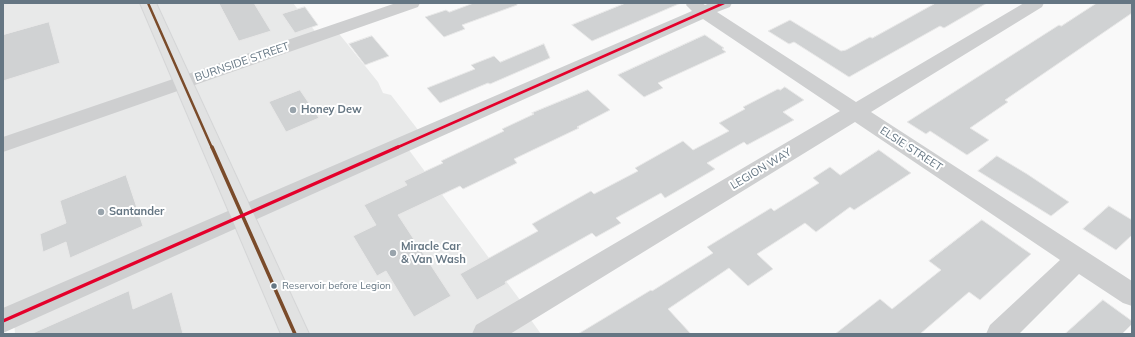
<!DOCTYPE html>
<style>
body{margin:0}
#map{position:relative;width:1135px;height:337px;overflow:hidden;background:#f9f9f9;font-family:Mulish,sans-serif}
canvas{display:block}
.frame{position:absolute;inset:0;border:4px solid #657683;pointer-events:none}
</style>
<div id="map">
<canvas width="1135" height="337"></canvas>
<div class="frame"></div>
</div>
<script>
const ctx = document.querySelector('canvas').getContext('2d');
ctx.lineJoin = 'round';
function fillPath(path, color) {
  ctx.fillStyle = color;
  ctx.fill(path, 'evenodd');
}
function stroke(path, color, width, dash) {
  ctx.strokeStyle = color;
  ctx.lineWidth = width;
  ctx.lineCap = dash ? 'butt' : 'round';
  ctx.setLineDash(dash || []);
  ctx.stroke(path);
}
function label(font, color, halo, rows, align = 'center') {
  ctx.font = font + ' Mulish,sans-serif';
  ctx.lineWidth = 4;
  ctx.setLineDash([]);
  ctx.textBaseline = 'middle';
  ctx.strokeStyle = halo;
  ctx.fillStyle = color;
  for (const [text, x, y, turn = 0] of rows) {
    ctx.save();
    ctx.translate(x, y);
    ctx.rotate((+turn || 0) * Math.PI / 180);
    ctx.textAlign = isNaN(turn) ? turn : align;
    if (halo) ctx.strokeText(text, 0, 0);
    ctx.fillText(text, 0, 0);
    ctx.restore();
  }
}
fillPath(new Path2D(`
 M3,3H293L318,35L336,30L378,82L383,93L391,95L422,135L406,146L523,304L526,313L541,334H15L14,322L5,318L3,306Z`), '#e8e9e9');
const building = new Path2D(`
 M219,3H254L271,31L239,41Z
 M474,3H517V5L462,25L465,29L444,37L425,17L446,10L449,12Z
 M626,3H681L592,41L572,25Z
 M936,3H987L944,28L940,26L849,77L794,42L789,44L768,31L790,20L841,51L846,50L870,37L872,38Z
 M1097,3H1132V13L1005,100L1008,102L970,128L989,140L967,155L930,131L926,134L907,122L1059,25L1061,26Z
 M305,7L318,25L295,33L282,14Z
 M49,22L60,63L3,81V35Z
 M705,35L724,48L722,49L726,52L658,83L663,88L644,97L618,75Z
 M372,36L389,56L365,65L349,44Z
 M544,44L550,58L490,84L488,83L440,103L427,88L475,69L471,65L494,56L500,62Z
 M785,87L804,100L783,112L794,120L747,145L744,142L707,163L715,169L665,198L661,193L616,218L621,223L596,237L592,233L505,282L506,284L477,300L460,274L538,231L532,224L591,191L594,194L638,171L635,168L683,141L693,150L729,131L719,123L745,109L743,107L778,89L780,90Z
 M300,90L319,118L286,132L269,102Z
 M588,90L610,110L577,127L579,128L514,159L517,163L463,189L460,186L398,215L451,296L414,317L386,271L377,276L353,236L376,225L364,205L407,185L404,181L443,163L441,161L504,131L502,129L534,114L532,113Z
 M879,150L911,173L854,210L850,207L816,232L805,223L757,254L773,269L748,286L729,268L668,309L691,334H578L651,290L652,291L713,253L707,247L771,208L774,211L819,183L813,178L830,167L840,175Z
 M997,156L1027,174L1069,202L1051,216L978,171Z
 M126,175L143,226L70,258L66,242L43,252L40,234L66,223L60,201Z
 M1109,206L1132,220V235L1116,250L1083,229Z
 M982,220L1031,254L980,300L969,292L920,334H835L880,299L892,309L941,270L929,261Z
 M129,291L133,309L172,292L183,334H31Z
 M1103,300L1132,321V324L1122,334H1065Z`);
fillPath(building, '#d0d2d3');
stroke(building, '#e8e8e8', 1);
const major = new Path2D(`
 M140,3H156L309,334H281Z`);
stroke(major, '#d5d6d7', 2);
fillPath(new Path2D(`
 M396,3H420L418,7L3,152V137Z
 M687,3H702L705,5L710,3H732L730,7L717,12L856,102L1024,3H1044L1042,7L871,112L1132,281V306L1123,303L1079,274L1019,334H986L990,325L1060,260L855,122L510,334H472L476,325L840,111L703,19L3,333V308L692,11L686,5Z`), '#cecfd0');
fillPath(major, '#e1e2e2');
stroke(new Path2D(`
 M148,3L212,148`), '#7a4b2a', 2.5);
stroke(new Path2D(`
 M212,147L295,334`), '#7a4b2a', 3.5);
stroke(new Path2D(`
 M396,148L724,3`), '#e4002b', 2.5);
stroke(new Path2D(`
 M3,321L398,147`), '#e4002b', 3.5);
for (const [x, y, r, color] of [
 [293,110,4,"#99a4ac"],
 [101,212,4,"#99a4ac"],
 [393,253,4,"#99a4ac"],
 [274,286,3.5,"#657683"]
]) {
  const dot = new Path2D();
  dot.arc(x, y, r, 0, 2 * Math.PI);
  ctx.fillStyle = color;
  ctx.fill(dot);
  stroke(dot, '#fff', 1.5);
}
label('10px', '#657683', '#fff', [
 ["Reservoir before Legion",282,286]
], 'left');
label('11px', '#657683', '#fff', [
 ["BURNSIDE STREET",242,62,-19],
 ["ELSIE STREET",911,149,33],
 ["LEGION WAY",761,169,-31]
]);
label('bold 11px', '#657683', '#fff', [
 ["Honey Dew",301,110],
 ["Santander",109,212],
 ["Miracle Car",401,247],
 ["& Van Wash",401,260]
], 'left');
</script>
